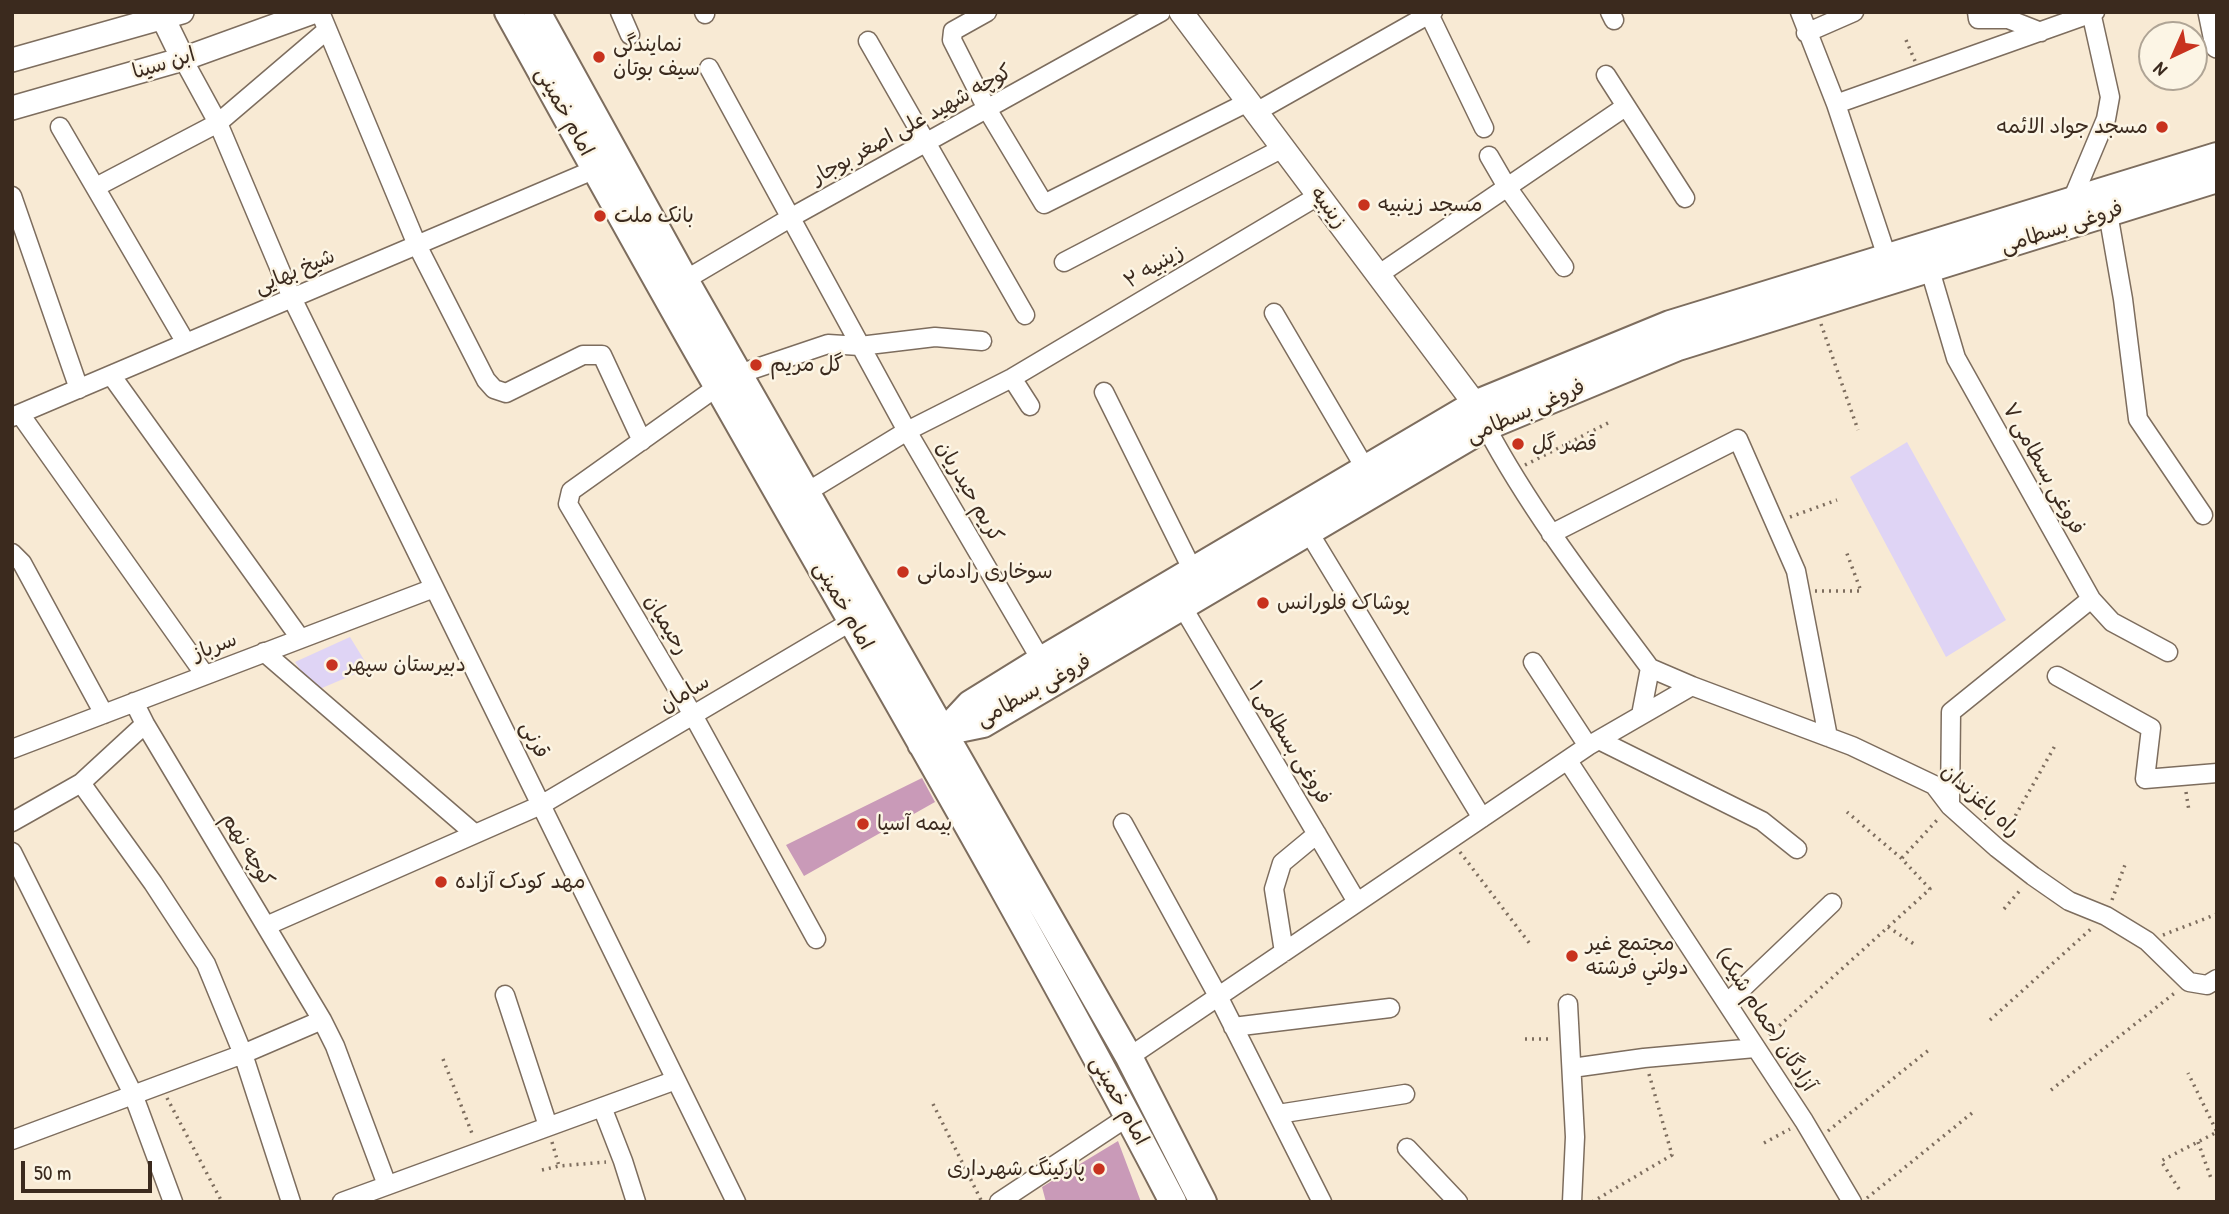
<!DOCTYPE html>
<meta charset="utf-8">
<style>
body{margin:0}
#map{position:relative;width:2229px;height:1214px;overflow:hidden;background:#f8ead4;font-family:"Patrick Hand",sans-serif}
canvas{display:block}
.frame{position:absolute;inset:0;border:14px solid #3b2a1e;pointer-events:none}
.north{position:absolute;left:2138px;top:21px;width:70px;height:70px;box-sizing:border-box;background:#fcf5e5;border:2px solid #afa495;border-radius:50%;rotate:224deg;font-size:19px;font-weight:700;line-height:28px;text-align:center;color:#3b2a1e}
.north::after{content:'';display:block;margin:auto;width:24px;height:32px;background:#c8321e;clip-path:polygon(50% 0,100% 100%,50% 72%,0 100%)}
.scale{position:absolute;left:21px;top:1161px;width:131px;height:32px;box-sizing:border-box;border:4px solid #3b2a1e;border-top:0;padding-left:9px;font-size:21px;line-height:24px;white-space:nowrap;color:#3b2a1e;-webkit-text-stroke:5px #fcf5e5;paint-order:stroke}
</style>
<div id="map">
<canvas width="2229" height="1214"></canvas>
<div class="frame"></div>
<div class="north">N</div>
<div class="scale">50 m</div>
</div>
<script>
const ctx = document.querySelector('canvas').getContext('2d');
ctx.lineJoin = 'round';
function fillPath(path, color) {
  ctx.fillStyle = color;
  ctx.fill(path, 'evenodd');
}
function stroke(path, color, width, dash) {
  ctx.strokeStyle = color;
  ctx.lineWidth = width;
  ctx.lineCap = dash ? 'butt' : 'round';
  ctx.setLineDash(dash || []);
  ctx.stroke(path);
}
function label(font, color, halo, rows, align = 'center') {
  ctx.font = font + ' "Patrick Hand","Playpen Sans Arabic",sans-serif';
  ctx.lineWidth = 5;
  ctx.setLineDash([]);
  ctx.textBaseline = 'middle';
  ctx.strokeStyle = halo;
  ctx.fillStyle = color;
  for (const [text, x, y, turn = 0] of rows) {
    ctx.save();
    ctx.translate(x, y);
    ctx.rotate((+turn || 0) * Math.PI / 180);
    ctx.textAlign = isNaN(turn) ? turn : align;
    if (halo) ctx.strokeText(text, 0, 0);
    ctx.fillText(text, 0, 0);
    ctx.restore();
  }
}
fillPath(new Path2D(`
 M1907,442L2006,620L1946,657L1850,477Z
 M350,637L369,668L315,691L295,662Z`), '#dfd4f5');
fillPath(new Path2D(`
 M922,778L935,802L804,876L786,845Z
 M1118,1141L1141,1202H1046L1042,1187Z`), '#c99ab8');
const minor = new Path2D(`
 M320,12L417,245L486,380L494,389L506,393L583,355H602L642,441
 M620,12L630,35
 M704,12L705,14
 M987,12L953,31L952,40L987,109L1044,204L1248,102
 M1428,12L1484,128
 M1610,12L1614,20
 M1800,12L1836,104L1887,257
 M1977,12L1978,19H2008L2041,32
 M1806,33L1854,12
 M868,41L1025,315
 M183,59L218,123L292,298L736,1202
 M709,68L907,431L1041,660
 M1606,75L1685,198
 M1836,104L2095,12
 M1256,112L1433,12
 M60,127L186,343
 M1489,156L1507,187L1564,267
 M96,187L218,123L327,30
 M12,196L79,389
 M2072,200L2106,119L2110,97L2091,12
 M2108,213L2123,299L2138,419L2203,515
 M1064,262L1283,148
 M1930,270L1956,358L2091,599L2112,622L2168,652
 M1378,275L1625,107
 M685,280L790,218L1161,12
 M1274,313L1365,468
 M739,374L828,344L860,346L935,337L982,341
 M111,375L300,638
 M1012,378L1030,406
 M717,387L571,491L568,504L693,715L816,939
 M1104,392L1193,571
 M20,414L205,675
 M12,417L605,165
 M1486,427C1532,513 1592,590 1650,668L1641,715
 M807,492L907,431L1012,378L1318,196
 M1308,531L1482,818
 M1551,534L1738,439L1796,571L1828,737
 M12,553L22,563L104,714
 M1182,606L1357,902
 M264,652L475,834
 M1533,662L1588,746
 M1650,668L1692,686L1852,746L1934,785L1950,806L1997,848L2033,876L2069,901L2106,916L2147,941L2189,982L2207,985L2217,979
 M2057,676L2151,728L2145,779L2217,773
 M134,702L145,724L322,1020L335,1046L387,1185
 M1599,740L1762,821L1797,849
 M12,749L434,588
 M1568,761L1804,1121L1852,1202
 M81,783L153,883L206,964L243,1054L291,1202
 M1950,806L1951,712L2091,599
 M12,822L81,783L145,724
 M1123,823L1218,996L1322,1202
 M12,852L133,1094L173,1202
 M266,926L541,805L852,621
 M1284,952L1274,889L1282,863L1317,834
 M505,995L548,1126
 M1727,1003L1832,903
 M1568,1004L1575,1137L1572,1202
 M1233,1027L1390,1008
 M1129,1057L1588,746L1692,686
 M1572,1068L1644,1058L1755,1048
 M602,1107L623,1161L636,1202
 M1278,1114L1405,1094
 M12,1140L243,1054L322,1020
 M1407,1148L1458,1202
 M342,1202L676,1080
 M999,1202L1129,1116`);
const tertiary = new Path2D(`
 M1181,12L1475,404
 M2210,12L2217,46
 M163,18L183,59
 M12,60L182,12
 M12,108L183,59L313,12`);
const secondary = new Path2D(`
 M508,12C578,138 647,264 719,389C872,659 1030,927 1173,1202
 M537,12L685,280L1129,1057L1203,1202
 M944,732L970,704L1041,660L1475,404L1670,324L2217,156
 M921,744L944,732L983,724L1486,427L1678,347L2217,179`);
stroke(minor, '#7d6d5e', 21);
stroke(tertiary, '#7d6d5e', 26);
stroke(secondary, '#7d6d5e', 30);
stroke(new Path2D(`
 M1906,40L1915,61
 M1821,324L1858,430
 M1525,465L1610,422
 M1790,517L1837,500
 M1815,591H1861L1846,551
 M2186,792L2189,811
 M2005,834L2056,744
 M1460,852L1530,944
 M1902,858L1939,818
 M2112,900L2126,862
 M2004,909L2022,888
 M1888,927L1914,944
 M2163,935L2217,914
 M1990,1020L2092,928
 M1769,1035L1930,889L1901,858L1847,812
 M1525,1039H1553
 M443,1059L473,1136
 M2051,1090L2176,992
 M167,1098L222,1202
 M933,1104L982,1202
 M1828,1131L1930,1049
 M552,1142L559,1166
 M2198,1142L2212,1181
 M1764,1143L1790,1129
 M542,1170L559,1166L606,1162
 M2179,1189L2161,1161L2217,1132L2188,1073
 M1867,1198L1972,1113
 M1592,1202L1672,1155L1649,1074`), '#7d6d5e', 3.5, [2, 5]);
stroke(minor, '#fff', 18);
stroke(tertiary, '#fff', 23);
stroke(secondary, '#fff', 26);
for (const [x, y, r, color] of [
 [599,57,7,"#c8321e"],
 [2162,127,7,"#c8321e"],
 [1364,205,7,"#c8321e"],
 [600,216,7,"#c8321e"],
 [756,365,7,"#c8321e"],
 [1518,444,7,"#c8321e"],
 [903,572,7,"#c8321e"],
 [1263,603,7,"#c8321e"],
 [332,665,7,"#c8321e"],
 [863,824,7,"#c8321e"],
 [441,882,7,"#c8321e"],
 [1572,956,7,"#c8321e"],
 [1099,1169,7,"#c8321e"]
]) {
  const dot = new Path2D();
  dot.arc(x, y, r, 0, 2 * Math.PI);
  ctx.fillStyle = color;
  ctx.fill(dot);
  stroke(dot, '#fcf5e5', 2.5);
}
label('21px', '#3b2a1e', '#fcf5e5', [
 ["نمایندگی",613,45],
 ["سیف بوتان",613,69],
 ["مسجد جواد الائمه",2148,127,"right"],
 ["مسجد زینبیه",1378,205],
 ["بانک ملت",614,216],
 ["گل مریم",770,365],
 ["قصر گل",1532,444],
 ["سوخاری رادمانی",917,572],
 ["پوشاک فلورانس",1277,603],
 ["دبیرستان سپهر",346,665],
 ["بیمه آسیا",877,824],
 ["مهد کودک آزاده",455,882],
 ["مجتمع غير",1586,944],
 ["دولتي فرشته",1586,968],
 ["پارکینگ شهرداری",1085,1169,"right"]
], 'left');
label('21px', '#3b2a1e', '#fcf5e5', [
 ["ابن سینا",164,64,-17],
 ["امام خمینی",564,112,61],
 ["کوچه شهید علی اصغر بوجار",912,125,-29],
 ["زینبیه",1328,208,53],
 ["فروغی بسطامی",2062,228,-18],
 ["زینبیه ۲",1154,267,-31],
 ["شیخ بهایی",295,272,-23],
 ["فروغی بسطامی",1526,412,-24],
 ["فروغی بسطامی ۷",2043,469,61],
 ["کریم حیدریان",969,492,60],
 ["امام خمینی",843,606,60],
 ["رحیمیان",666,625,59],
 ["سرباز",215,647,-21],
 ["فروغی بسطامی",1034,691,-29],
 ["سامان",685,694,-31],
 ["قرنی",534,740,64],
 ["فروغی بسطامی ۱",1289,743,59],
 ["راه باغزندان",1980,801,42],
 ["کوچه نهم",247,850,59],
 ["آزادگان (حمام شیک)",1765,1020,57],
 ["امام خمینی",1119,1101,61]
]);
</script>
